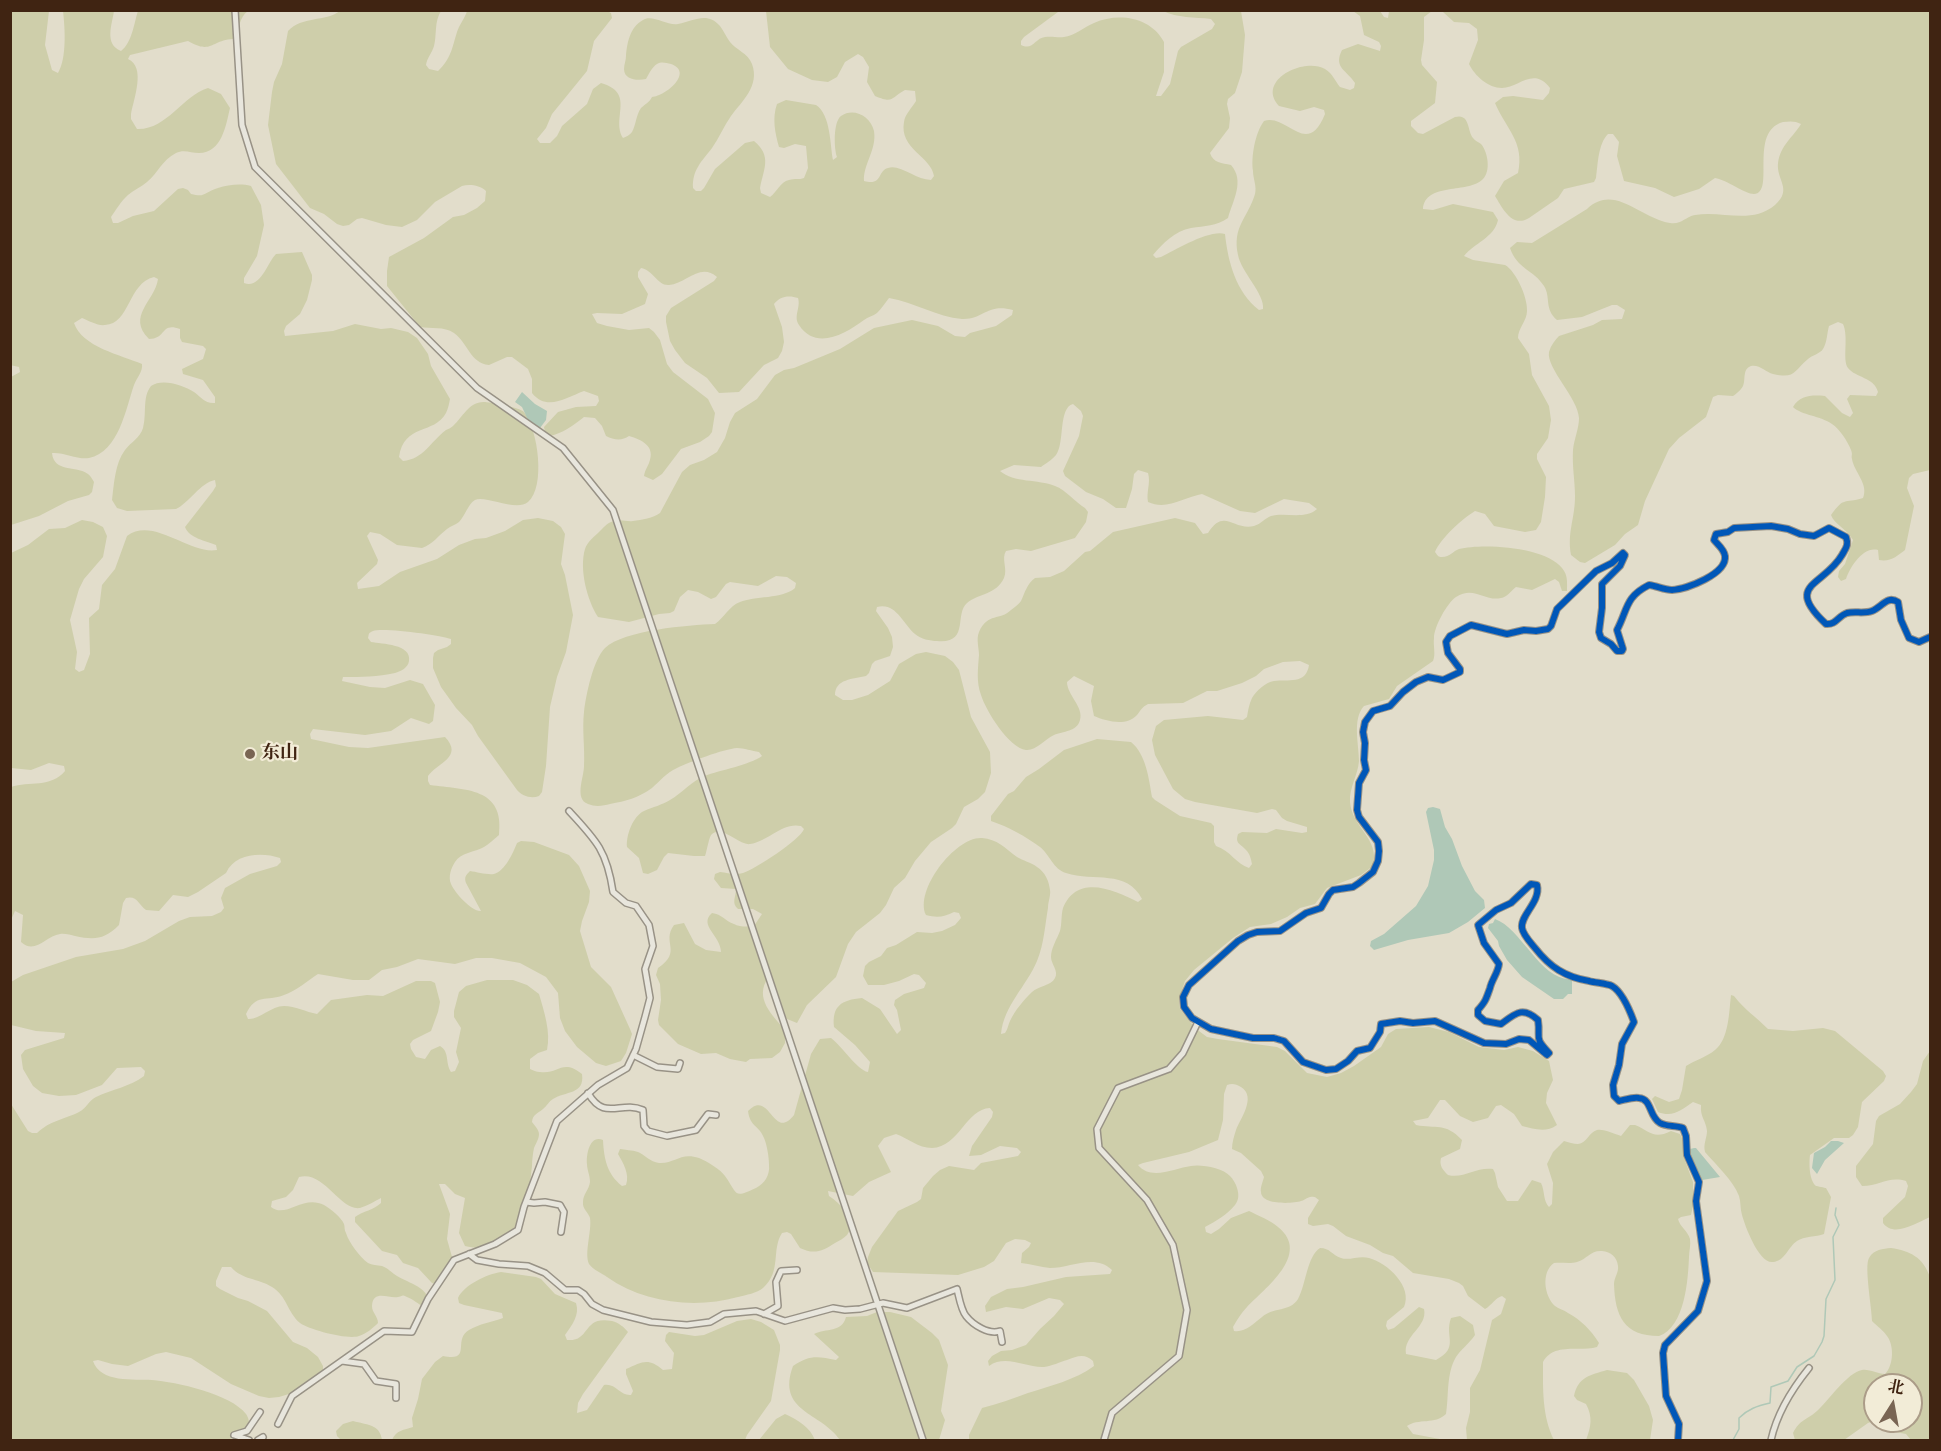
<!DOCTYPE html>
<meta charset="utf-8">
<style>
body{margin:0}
#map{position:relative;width:1941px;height:1451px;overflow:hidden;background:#e2ddcb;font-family:"IM FELL Double Pica","Noto Serif SC",serif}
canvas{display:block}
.frame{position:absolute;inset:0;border:12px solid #402412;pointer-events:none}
.north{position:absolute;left:1863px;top:1373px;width:60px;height:60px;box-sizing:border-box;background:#f2ecd7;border:2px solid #ab9c88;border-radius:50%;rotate:11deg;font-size:16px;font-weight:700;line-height:24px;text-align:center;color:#402412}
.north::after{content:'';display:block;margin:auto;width:21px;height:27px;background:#796553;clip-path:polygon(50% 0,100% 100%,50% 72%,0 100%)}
</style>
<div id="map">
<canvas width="1941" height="1451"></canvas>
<div class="frame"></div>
<div class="north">北</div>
</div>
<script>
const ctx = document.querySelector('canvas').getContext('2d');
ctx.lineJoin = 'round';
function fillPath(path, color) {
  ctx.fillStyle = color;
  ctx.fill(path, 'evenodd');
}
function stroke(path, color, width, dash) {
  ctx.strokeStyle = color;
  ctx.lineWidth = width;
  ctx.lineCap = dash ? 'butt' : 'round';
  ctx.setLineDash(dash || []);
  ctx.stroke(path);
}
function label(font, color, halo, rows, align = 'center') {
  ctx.font = font + ' "IM FELL Double Pica","Noto Serif SC",serif';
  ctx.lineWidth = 4.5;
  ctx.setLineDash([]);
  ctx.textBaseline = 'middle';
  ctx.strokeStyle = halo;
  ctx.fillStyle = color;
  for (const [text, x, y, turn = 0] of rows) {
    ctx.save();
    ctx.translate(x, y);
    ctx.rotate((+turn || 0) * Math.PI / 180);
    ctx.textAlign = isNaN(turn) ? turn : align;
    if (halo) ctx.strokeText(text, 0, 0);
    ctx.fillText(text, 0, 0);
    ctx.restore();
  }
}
fillPath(new Path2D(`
 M605,10L611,13L612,18L594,41L587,71L552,114L546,128L537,139L540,143H550L557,136L562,126L587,104L593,89L601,83C636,93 611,118 623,138C626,137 630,135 632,132C636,125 636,115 641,108C645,104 649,103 652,97C666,96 694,72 671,64C666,63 662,61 657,64C652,67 649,74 646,79C638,81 624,80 624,69C624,65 626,60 626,56C627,43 630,27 643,20C652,14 667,26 678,24C694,21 707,11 720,26C724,31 726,37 730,42C736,50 748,53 752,64C760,86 742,101 731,116C724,126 719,138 712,148C702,161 692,170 693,188L696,191H701L704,188L715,169L745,143L754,141C772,156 764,168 760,188L761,193L770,197C777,192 780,182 789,180C795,178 799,180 804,178L808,168L806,146L795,144L784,148L779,147C775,133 772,118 777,104L786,100L816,105C831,115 830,145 833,160L837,157C834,149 833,122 841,116C854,107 871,117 874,131C877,150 863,164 864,181C883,186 877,171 888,168C900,164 916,180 931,180L934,176C931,156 899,149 904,122C905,114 912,108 916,101L915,91L905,90C890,98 894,104 875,96L867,82L869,67L863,57L858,54L845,62L837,77L828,82L812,80L788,69L770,47L766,11H1063L1058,12L1024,37L1021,41V45C1033,51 1035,38 1045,37C1052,36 1058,38 1064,37C1074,36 1084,27 1094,23C1118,12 1151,17 1164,42V72L1156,96H1161L1170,84L1178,51L1181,47L1212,29L1215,24L1211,19C1195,17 1177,18 1163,11H1241L1245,35L1242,72L1235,93L1228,99L1227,104L1230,118L1229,128L1210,153C1213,163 1222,163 1231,165C1245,181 1233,200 1228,218C1216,226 1205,226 1191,228C1175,231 1163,243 1153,255L1156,258L1161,257C1175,250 1210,229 1225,234C1228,262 1236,292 1259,310L1263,309C1265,294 1241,272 1238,255C1232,226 1248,218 1255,194C1257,186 1253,179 1253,171C1251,157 1255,133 1264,121C1287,113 1307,159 1325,114L1324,110L1314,107L1300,111L1279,106C1256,81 1303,57 1325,69C1333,74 1335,81 1340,87L1350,90L1354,88L1355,83C1347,70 1333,68 1342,50L1358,44L1380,51L1381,46L1379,42L1364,35L1360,16L1353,11H1380L1384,17L1388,18L1389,11H1437H1432L1424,17V40L1421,60L1422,65L1437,82L1435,103L1411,121V126L1418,133L1423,134L1455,117C1470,113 1467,130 1473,138C1475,141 1479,142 1481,144C1488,152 1491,171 1483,179C1469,194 1425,182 1423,209L1433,210L1453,204L1493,212L1498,220C1494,238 1474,243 1464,256L1473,260L1505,265C1516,271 1528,298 1527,311C1527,321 1518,328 1518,338L1529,354L1532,375L1549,406L1551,420L1548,438L1537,454V459L1546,477L1545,497L1541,522L1536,530L1525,532L1494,526L1485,514L1475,511C1462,519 1441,538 1435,552C1438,556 1438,557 1442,557C1450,557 1453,551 1459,549C1484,543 1546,547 1562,568C1568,575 1567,582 1567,591H1562L1559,582L1555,579L1532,590L1516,587C1511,591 1507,597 1501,598C1485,602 1474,585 1456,597C1447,603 1434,627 1434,638C1433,646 1436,654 1433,661L1397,686L1389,699L1364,706C1352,719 1359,744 1359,761C1358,775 1349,788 1350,802C1352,828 1380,838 1373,866L1361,875L1327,888L1315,904L1300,908L1287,917L1271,924L1250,927L1233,938L1194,970L1185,981L1179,999L1180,1009L1195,1028L1207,1037L1218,1039L1277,1047L1285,1051L1307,1073L1327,1077L1341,1073L1354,1066L1381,1047L1388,1034L1396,1029L1429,1027L1449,1032L1479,1047L1504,1050L1518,1047L1533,1051L1549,1061L1553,1080L1547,1093L1546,1103L1557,1125C1546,1133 1534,1129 1522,1126L1514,1114L1501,1105L1496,1106L1488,1118L1473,1122L1460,1116L1445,1100H1440L1428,1118L1413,1121L1416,1125C1436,1129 1445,1122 1462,1140L1460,1149L1441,1158C1439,1166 1443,1170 1448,1175C1464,1179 1475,1167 1493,1169L1495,1173L1498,1187L1507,1201H1518L1532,1180L1541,1183C1545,1191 1543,1201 1549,1207L1552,1204L1553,1183L1547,1164L1553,1152L1564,1141C1568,1142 1574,1144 1578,1144C1587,1143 1589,1132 1597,1130C1605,1129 1614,1134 1621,1136L1630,1125H1635C1650,1131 1653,1140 1671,1131L1680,1134L1682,1138L1684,1158L1693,1182V1206L1691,1215L1681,1217L1678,1219C1680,1227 1688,1231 1690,1239C1691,1245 1689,1251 1689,1257C1688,1280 1685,1327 1659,1336C1624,1336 1615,1316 1614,1284C1614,1278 1619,1272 1618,1266C1617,1257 1611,1252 1602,1251C1591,1250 1587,1259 1577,1262C1570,1264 1561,1262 1554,1263C1541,1272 1544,1296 1555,1306C1559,1309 1564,1310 1568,1313C1581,1320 1591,1330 1599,1343L1597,1347C1581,1352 1553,1342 1543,1362C1543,1389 1542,1416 1554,1440H1467L1466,1428L1470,1412V1388L1480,1370L1492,1320L1501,1314L1506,1299L1502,1296C1495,1298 1492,1305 1485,1309L1468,1296L1463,1286L1459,1283L1449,1279L1413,1273L1393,1256L1383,1253L1370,1245L1346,1236L1333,1226L1328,1224L1313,1226L1308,1224V1218L1319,1200C1315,1197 1315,1196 1310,1197C1308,1197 1303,1201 1301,1201C1292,1204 1261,1205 1261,1192C1260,1188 1263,1181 1264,1177L1261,1171L1241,1153L1232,1149C1232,1143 1234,1136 1236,1130C1240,1119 1257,1097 1241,1087C1236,1084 1232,1083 1227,1085L1224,1094L1223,1120L1218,1140L1189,1152L1143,1163L1138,1165C1151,1181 1175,1168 1191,1166C1201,1164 1223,1168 1230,1176C1233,1179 1236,1184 1237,1188C1239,1194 1239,1200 1235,1205C1227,1215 1216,1221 1205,1227L1206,1232L1211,1234L1219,1229L1231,1218L1249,1211C1259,1216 1270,1220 1278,1227C1312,1254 1264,1289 1247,1307C1241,1313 1237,1320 1233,1327L1234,1331C1245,1333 1254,1323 1262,1317C1273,1307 1290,1312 1298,1299C1306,1285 1307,1256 1320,1248C1330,1248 1332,1255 1341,1258C1349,1261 1360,1255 1369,1258C1388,1263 1413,1287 1404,1307L1387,1321L1386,1326L1388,1330L1394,1328L1419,1307L1424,1309C1428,1327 1403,1335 1406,1354L1436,1360C1460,1347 1444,1337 1451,1318L1460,1316L1473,1325L1475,1335C1469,1344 1461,1349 1456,1357C1446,1374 1449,1396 1446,1414C1435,1425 1418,1418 1407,1426L1413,1434L1440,1439L1442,1440H969V1435L982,1408C998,1404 1012,1399 1028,1393C1050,1386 1075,1380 1094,1366L1093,1361C1085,1353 1077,1356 1067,1360C1060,1362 1052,1366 1044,1367C1026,1368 1006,1354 989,1366L988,1361L992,1356L1001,1351L1012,1350L1026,1345L1040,1329L1054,1316L1064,1304L1060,1300L1049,1298L1023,1309L1006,1307L986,1312L985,1306L991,1297L1007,1289L1023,1287L1066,1277L1110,1274L1112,1270C1095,1253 1070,1268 1050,1268C1041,1267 1030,1264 1021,1263L1022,1253L1029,1247L1031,1243L1025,1240L1015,1239L1006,1243L994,1261L984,1267L958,1275L873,1272L867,1263L868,1257L872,1247L898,1211L917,1202L921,1199L923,1188L933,1176L940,1170L949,1166L974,1170L981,1163L1018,1156L1021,1152L1017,1148L1000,1146L981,1155L969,1156L972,1146L992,1117L993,1112L990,1108C966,1109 959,1147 932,1148C918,1148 908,1138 896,1134L884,1138L878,1146L891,1172L869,1182L853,1196L828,1191L829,1196C840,1203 858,1221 847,1235C844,1238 839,1241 835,1243C823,1251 814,1255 800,1248L791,1234L787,1232L782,1233C771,1250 782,1271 763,1288C757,1293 746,1295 738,1297C695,1309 644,1303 607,1277C602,1273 593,1270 589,1264C584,1253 592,1231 590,1218C589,1213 582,1209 583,1202C583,1194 589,1190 590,1182C590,1175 587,1170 587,1164C586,1154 590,1134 603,1140C604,1159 607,1174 622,1186L626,1185C630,1174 623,1163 618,1154L620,1149C625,1150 632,1150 638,1152C645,1155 650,1162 659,1163C675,1164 680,1152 699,1158C707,1161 721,1170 725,1176C738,1194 733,1199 756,1188C765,1183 770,1175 769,1165C769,1157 767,1145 764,1138C759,1125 750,1127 748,1111C770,1088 773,1142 794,1115L811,1054L820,1039L831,1038C842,1046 857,1070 868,1072L870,1062L855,1045L834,1027C832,1006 841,1000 862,998L880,1009L897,1034L901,1030L897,1010L894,1005L895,1000L904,994L924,988L926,983L919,975L914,974L899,981L884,985H868L863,976L865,966L869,962L881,956L887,948L896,945L917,932L932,933L942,931L955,925L961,918L959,913L954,912C944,917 937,918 926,915C914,890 956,836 982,838C997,839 1005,848 1017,857C1023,861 1031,862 1037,867C1045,872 1049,881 1050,890C1051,895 1048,902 1048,908C1045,925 1044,944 1037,961C1026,987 1004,1005 1001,1034L1005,1033C1008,1029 1008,1025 1010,1021C1015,1010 1024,1000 1032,992C1038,986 1051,986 1055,978C1059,971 1051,964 1051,957C1051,948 1057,939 1060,931C1062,924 1061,915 1063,908C1077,873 1115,890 1138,902L1142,899C1127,869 1094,882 1066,873C1053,869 1050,855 1040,847C1025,836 1009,827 991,821V816L1008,794L1014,791L1026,777L1039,769L1064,750L1097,739L1131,742C1146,754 1149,779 1152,797L1155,800L1180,816L1211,823L1214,826V842L1216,846C1231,851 1236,864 1249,868L1252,864C1251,859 1250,854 1246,850C1240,843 1235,844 1238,834L1242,832L1267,833L1276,829L1302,833L1307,832V827L1287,821L1282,818L1276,810L1272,809L1257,813L1195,802L1185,799L1173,789L1155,755L1152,740L1156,726L1164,720L1208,716L1243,720L1247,717C1248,711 1249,704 1252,698C1256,691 1266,682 1274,681C1288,679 1306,685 1309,665L1300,661L1283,662L1264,669L1256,676L1242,683L1217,691H1207L1183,703L1148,704C1142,707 1141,710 1137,715C1126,727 1106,721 1094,716L1091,701L1094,686L1074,676L1067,682C1067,695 1084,707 1080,720C1077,732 1063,731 1054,735C1045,739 1036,751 1026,750C1009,748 986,711 981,695C976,682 978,668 979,655C979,648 976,639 979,632C988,612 1000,621 1011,610C1015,607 1019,604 1021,601C1025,592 1027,584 1035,578L1050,577L1064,571L1085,552L1090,551L1113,532L1175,518L1195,523L1203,534L1208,533C1224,507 1234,531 1254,526C1261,524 1265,518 1271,516C1285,512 1305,520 1317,509L1309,503L1284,499L1255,513L1240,511L1202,494C1184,497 1167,511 1148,502C1146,492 1151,483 1148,473L1138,470L1134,474L1132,489L1126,508H1116L1103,499L1086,492L1065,476L1063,471L1079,436L1083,416L1081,411L1073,404C1058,408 1065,443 1056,455C1052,460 1045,464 1041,467L1014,465L1000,471C1014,483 1038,479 1055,486C1066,490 1075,502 1085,508L1088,512L1086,522L1075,538L1031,551L1016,549L1006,551C1001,559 1008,569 1004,578C996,595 979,593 967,603C954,614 970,644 937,641C930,641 921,639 915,634C903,624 896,602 877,607L876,611L888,628L892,637L893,647L890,656L875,661L872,664L869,673L866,676C853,679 835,679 835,695L843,700H852L868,695L890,681L899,664L916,654L926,652L945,656L953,662L959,670L971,717L990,752L991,773L985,792L978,799L964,807L956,824L952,828L931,842L915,861L905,878L894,888L886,905L880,913L856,932L848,944L836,977L807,1005L797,1023L787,1019L781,1011L768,978C754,998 772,1015 785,1030V1043L780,1052L772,1058L750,1059L746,1062L730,1059L716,1053L701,1054L678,1044L659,1025L658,1020L661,1000L660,984L656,975L658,968C683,951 661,943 674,925L684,923L695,944L706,950L721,952C721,936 698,925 712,913C722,914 725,921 734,924C739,927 748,927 754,926L762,914L753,909H738C731,903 736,897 736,889L721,888L714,879L715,874L720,872C728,873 735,875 743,873C755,869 800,840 804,829L801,826C782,822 769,841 750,844C740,846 723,825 712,834C709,836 707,851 705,856H694L668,853L664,857L657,870L648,874L643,873L639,858L627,847C626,835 633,816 644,811C653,807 662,805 670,800C682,793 692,781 704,776C721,770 749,765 762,756L759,752C752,751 744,748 737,748C724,749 689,762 677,768C666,773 660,781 652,788C638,798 626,801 610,804C603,806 595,807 588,804C574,799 584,777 584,766C585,748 582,730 584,712C586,695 593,660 605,648C624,630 689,625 715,624C724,618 729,606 740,602C754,596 783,599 795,588L796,583L787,577L776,576L758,586L730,582L726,584L716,597L711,599L698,592L688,590L680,597L674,611L670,613L659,614L629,622L598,617C587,600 579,569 585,549C587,542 595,536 600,531C605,526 608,522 615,521C621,519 627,522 633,521C642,520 653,518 660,513L682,472L690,465L704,460L717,452L725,438L730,422L735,413L757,399L775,375L784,370L794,368L840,349L874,328L912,320L938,326L955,336L965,337L970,333L996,326L1012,315L1013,310C986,303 984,320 962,319C937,317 914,302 889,298C885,303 881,309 877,313C873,316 868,317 864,320C845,334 816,351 799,325C793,316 801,308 798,298C789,295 780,296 774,304L782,327L784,342L782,351L778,358L764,365L739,392L719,393L707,378L685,363L675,350L670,341L666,322V316L671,308L714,281L717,277C700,262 686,284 669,285C658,286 653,270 641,268L638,272V277L648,294L645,304L622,314L597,313L592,314L597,323L607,326L629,330L649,328L654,332L660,340L667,364L673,372L708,399L715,413L712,432L709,436L700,442L681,449L662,474L653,480L644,476C645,470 647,468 649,463C656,446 642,440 629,436C622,441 614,440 606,436L602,426L595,418L584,417C574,425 562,434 549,436L545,432L544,427L558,412L576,407L596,406L599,401L598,396L584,391C567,397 547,412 532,393V379L528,369L512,357H507L489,365C470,363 468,343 454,333C444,326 431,329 420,327L387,286V271L389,257L424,238L453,217L464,215L477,208L485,201L486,191C480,185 469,184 462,186L435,202L417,220L402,227L386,225L362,218L357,219L349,225L343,226L337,224L324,214L310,208L276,164L268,125L272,92L274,82L282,64L288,31C302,16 325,22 340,11H441C434,22 437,34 434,46C432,53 427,58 426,65L429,69L438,71C451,59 452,48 457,32C459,25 465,18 467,11Z
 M11,11H49L45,45L52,70L58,73C67,58 65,28 63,11H114C112,25 104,44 121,51C132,43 134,23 138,11H248C239,17 240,29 233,39C211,40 212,55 188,41L130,55L128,59C146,67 134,98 131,114V119L137,129C167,130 182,96 208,88L221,94L230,108C226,125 222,153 199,153C191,153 184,149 176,153C162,160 158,173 147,182C141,187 134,190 128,195C121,201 116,210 111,217L113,223H118L133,216L154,211L178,189L183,188L188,190L191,194C206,198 204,192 218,188C228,185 240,183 251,186L261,205L264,225L257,256L244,278V283C261,289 267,263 276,254L302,252L312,275V280L307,300L300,314L286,326L284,331L285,336L333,331L355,324L381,329L391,328L408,332L417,338L428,354L431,366L450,399C449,404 448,409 446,413C434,435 404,423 399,457L403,461C424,459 430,442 446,430C448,429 451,428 453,426C463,417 469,401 485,402C493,403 519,407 524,412C538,429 546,487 528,502C516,512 485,495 475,500C468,504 465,516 459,522C455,525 451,526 447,529C439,535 432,545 422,548L397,545L380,534L370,532L367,536L378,560L377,564L357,583L358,589L379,586L400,572L437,559L459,545L475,539L486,538L505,531L523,520L538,518L553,521L561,527L565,534L561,564L565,575L573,615L566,652L557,677L550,707L546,766L542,792L539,796C531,799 522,796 517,790L478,736L472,725L456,708L441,687L433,668V658L434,653L438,650L447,647L451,644V639C440,635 382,627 373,631C368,633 369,634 368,638L371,642C382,644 412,644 409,661C408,668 401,671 395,673C378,677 361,677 343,677L342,681L370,687L385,688L410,680L423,684L435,705L433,721L429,724L411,718L391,731L365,735L313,729L310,734L311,739L349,747L368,748L445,737C464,757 437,763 428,776V781L430,785C465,790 505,787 499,835C494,839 489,844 484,847C475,852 460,853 455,862C451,868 448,877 451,884C455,893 472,912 481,911L466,883C464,877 466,875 470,871C477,872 487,875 494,874C505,871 513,853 517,843L521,841L534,842L569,855L579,866L590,891L589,902L582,921L580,931L591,967L611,987L630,1029L632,1034L626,1053L621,1061L606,1066L596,1063L577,1047L565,1031L560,1018L558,993L546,977L520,963L492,958H476L455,964L418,959L397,967L382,970L369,980H353L318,974C307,981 296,991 284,995C266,1002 256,993 246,1014L248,1019C259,1020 271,1006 284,1006C295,1006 306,1012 317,1014L331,1000L367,995L383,996L416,981H431L435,983L440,1002L438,1012L431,1031L413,1040L410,1044L411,1049L416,1057L425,1059L431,1050L440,1046C450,1052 445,1063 451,1072L455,1071L459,1062L456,1052L461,1028L454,1017V1011L459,992L466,986L487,980H513L527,985L539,994C544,1011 551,1032 547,1050L538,1053L530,1059V1069C533,1070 536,1072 540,1072C558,1075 562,1058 582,1074C585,1095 565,1091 553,1099C549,1101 547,1106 543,1109C537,1114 533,1114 532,1122C535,1126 539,1130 539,1134C539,1139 536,1143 534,1148C533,1153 532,1160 532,1166C528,1196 532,1235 497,1245C486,1248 476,1249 465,1246L459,1233L465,1198L455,1194L445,1184H439L450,1214L447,1239L452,1257L450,1267L441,1285L432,1283L418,1268L403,1263L397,1255L382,1251L355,1222V1217C363,1211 374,1210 381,1203V1198C375,1201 367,1206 360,1208C340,1211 324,1170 299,1177L293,1190L286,1197L272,1201L271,1207C286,1219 303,1194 324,1205C331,1209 341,1217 344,1224C345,1227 344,1230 346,1233C349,1243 360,1257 368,1263C372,1265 377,1265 382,1266C388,1268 392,1273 397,1276C408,1283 432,1288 428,1305L424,1307C418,1304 413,1299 407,1297C401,1294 404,1296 398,1297C389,1299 373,1289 372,1306C372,1313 378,1316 378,1323C373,1328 366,1334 359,1336C348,1340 310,1330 300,1323C287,1312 287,1296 272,1287C258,1278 242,1280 231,1267H222L216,1281V1286L220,1289L238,1298L248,1301L267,1311L293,1342L307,1348L318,1357L323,1366V1372L312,1387L279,1397L269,1398L259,1396L231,1384L191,1358L166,1352L156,1354L128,1366L112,1364L98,1360L93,1361C100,1383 134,1379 152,1380C176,1382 231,1394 246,1414C249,1418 249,1423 250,1427L247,1431L228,1440H11V1104L28,1131L32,1133H37C51,1120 63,1120 79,1112C86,1109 89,1100 96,1097C112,1089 130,1087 144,1076L145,1071L141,1067L117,1068L102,1085L76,1095L59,1096L42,1093L33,1086L23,1069L21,1055L25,1050L64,1038L65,1033L36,1031L11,1025V982L23,975L76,957L123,949L145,941L179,921L190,917L212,916L221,912L224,908L221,898L225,888L250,874L277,866L281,862L280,858C262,852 235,853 226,873L198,892L188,897L173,895L159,911L146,910C139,905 137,895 126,898L123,903L119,925C104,940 94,940 75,936C71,935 64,933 60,934C46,936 35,955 21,942L23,915L15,911L11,920V787C29,781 51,788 65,771L64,766L49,763L31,770L11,768V553L28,545L49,529L65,528L82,520L93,522L103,527L107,536L103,557L84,579L79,589L70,620L77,652L75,669L79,672L84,670L90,654L89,618L99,609L102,585L115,569L127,536C153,516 190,555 217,550L216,545C206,541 189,538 185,527L213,491L216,486L215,480C200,483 189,503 176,509L127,511L117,508L112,500C114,484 115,463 125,450C131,442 140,438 143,428C147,414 142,397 151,386C162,378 183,385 194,392C201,397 205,404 215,403V397L203,380L183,374L182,369L203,359L206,349L203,346L182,342L180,338V329C160,322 167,339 149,339C126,316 155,301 158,279L154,277C128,283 130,324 105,325C98,326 89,321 82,318L74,323C82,347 121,355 142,364C143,372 137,377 134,385C126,408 119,452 89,458C78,460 64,452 52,453C54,473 76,465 88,474C91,476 92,479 94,482L92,492L89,495L68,501L39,516L11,525V377L20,372L19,367L10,365Z
 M1437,11H1930V470L1913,474L1909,478L1907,488L1914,506L1905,550C1897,556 1891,562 1879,560L1878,550C1863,546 1850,567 1846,579L1841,581L1838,577L1839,571L1845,564L1853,540C1847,529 1834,524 1831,515C1845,496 1843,504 1863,498C1869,484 1854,472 1852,459C1851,455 1853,455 1851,450C1848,442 1839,428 1832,424C1821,416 1801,415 1793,407C1800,395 1812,395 1825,396L1842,413L1850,417L1853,413L1847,399L1850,395L1876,396L1878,392C1874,377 1856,378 1848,368C1842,360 1849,337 1843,324L1838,322L1829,326C1827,333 1827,343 1823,349C1820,354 1812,355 1808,359C1793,372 1795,379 1773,374C1766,372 1759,364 1751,366C1742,369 1746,380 1743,386C1741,390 1736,394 1733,396L1718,395L1713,397L1706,417L1679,438L1669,449L1645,501L1638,525L1625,534L1615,545L1585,563L1580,562L1571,555C1567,532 1575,519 1575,496C1575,481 1572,466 1573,450C1574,439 1579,429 1579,418C1578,398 1546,368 1549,352C1551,345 1555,340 1559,336L1593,325L1602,320L1622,319L1625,310L1617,305H1612L1582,317L1557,320C1544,309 1551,297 1544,286C1534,270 1517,269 1510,248L1517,242L1532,243L1587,209C1614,183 1640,218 1670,223C1681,225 1685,217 1695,215C1722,210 1751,225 1775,205C1793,189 1776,180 1778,163C1780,146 1793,137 1801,124C1796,121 1790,121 1783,122C1748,132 1776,193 1754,194C1745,194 1727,180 1715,178L1699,189L1674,197L1655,188L1624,181L1617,156L1619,142L1613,134H1608C1598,144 1598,164 1596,178L1594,182L1564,189L1558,198L1529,218C1512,228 1503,209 1495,196L1504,181L1518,173C1525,142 1506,129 1495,103L1503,97L1513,96L1543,100L1549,93L1550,88C1534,66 1518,88 1502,88C1488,88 1475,76 1469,64L1478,40L1477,29L1469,23L1454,22L1443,12Z
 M1731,995L1734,996C1745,1010 1755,1016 1768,1029L1793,1031L1823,1028L1835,1031L1883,1071L1886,1076L1884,1081L1862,1102L1858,1127L1853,1135L1849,1138H1834L1810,1155C1809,1163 1809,1180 1816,1186C1817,1186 1825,1188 1826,1188L1831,1197L1824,1234C1816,1237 1804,1236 1797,1241C1788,1247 1785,1261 1773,1262C1759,1264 1745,1226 1742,1215C1740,1209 1741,1202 1739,1196C1733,1180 1716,1165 1705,1152C1703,1144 1707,1138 1707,1131C1706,1120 1700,1118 1701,1105L1693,1102C1681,1110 1673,1118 1658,1112L1652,1099L1655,1096L1669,1102L1679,1099L1682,1090L1686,1066C1695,1060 1707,1057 1715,1050C1729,1039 1729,1012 1731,995Z
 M1930,1051V1217C1916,1223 1894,1238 1883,1223V1218L1905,1197L1908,1186L1906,1181C1888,1176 1880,1186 1862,1186L1856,1177V1166L1873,1144L1876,1121L1879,1116L1900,1104L1911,1092L1917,1084L1923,1061Z
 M1891,1248C1910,1251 1923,1257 1930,1277V1440H1911L1906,1434L1890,1431L1883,1425L1874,1421L1868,1423L1844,1440H1795L1793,1433C1800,1419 1807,1420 1817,1411C1828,1401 1848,1372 1862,1370C1870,1369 1877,1374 1885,1374C1894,1365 1894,1345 1887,1336C1884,1331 1877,1326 1872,1321C1872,1309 1864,1266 1869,1258C1874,1249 1883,1249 1891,1248ZM1875,1385H1911V1421H1875Z
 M501,1272L536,1277L541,1279L555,1294L576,1303C580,1315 572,1325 565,1335L567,1340C591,1342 582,1315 612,1321C619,1323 624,1327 628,1332L583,1394L578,1403L577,1413L587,1410L604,1385C616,1383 620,1396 631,1395L633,1391L626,1374V1369C642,1362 648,1357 663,1370L672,1369L674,1353L665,1341L666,1335L669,1332L695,1336L704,1335L737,1321L751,1319L761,1322L774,1330L780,1345V1350L771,1401L747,1435L745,1440H392C396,1430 404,1430 413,1427L412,1418L418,1399L422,1379L435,1362L443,1356C473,1362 452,1340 469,1330C479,1324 492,1322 503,1318L502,1313L464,1305L459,1303L458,1298C464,1285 487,1274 501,1272Z
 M877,1312H890L911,1317L932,1333L939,1340L948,1365L941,1411L945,1420L939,1440H840C821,1412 776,1412 793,1366C809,1355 817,1356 836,1360L839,1357L814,1334C826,1328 842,1333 846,1317L867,1316Z
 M1607,1370L1627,1373L1634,1380L1649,1406L1653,1420L1650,1440H1586C1591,1427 1593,1417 1586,1404L1577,1400L1574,1396C1578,1377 1590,1375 1607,1370Z
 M785,1414C798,1420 810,1427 815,1440H759L776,1419Z
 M353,1421C367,1425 380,1424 382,1440H341L337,1436L336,1431L343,1424Z`), '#ceceaa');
fillPath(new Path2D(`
 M522,392L535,404L547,411L546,420L540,428L530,424L522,407L515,402Z
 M1433,807L1440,809L1445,827L1452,839L1462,866L1475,891L1484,900L1485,908L1468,922L1449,933L1408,940L1374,950L1370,946L1371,941L1384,934L1416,906L1428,886L1434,860V850L1426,812L1428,808Z
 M1495,919C1521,928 1541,981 1571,979L1572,981V994H1568L1563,999H1554L1522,977L1507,960L1499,946L1498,941L1488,928L1489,924L1493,923Z
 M1831,1141H1838L1844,1143L1825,1160L1817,1174L1812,1168L1814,1153L1825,1147Z
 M1694,1148H1696L1720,1177L1702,1180L1690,1155V1149Z`), '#afc8b7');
stroke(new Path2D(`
 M1733,1440L1739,1429V1418C1748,1409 1757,1406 1770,1403L1771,1387L1788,1381L1797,1367L1814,1356L1822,1342L1824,1336L1826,1299L1835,1280L1833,1237L1839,1225L1835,1215L1836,1208`), '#afc8b7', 1.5);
const minor = new Path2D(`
 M235,10L242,125L255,167L477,388L563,448L613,510L923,1440
 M633,1055L657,1067L678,1069L680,1063
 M588,1093C605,1122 620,1100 643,1110L644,1126L648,1131L667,1136L696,1130L708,1114L716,1115
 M526,1202L534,1203L545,1202L560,1205L564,1212L561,1232
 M469,1254L477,1260L499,1264L528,1266L545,1273L565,1290H578L584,1294L592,1304L603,1310L651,1322L687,1325L710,1322L724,1314L756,1311L785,1321L833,1308L845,1310L860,1309L883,1303L907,1308L957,1289C959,1297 961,1310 966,1316C973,1325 989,1335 1000,1331L1002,1342
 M764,1314L778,1306L776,1282L781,1271L797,1270
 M342,1361L364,1364L376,1381L396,1384V1398
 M278,1424L292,1396L384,1331L412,1332L428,1299L454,1260L495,1244L518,1230L524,1207L557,1121L598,1085L627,1068L636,1049L645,1017L650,998L645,969L653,946L649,925L636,906L626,903L613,892C607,851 596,840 569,811
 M249,1440L234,1435L247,1431L260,1412
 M258,1440L263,1437
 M1104,1440L1112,1413L1179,1356L1187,1310L1173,1245L1147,1200L1099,1148L1097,1129L1118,1088L1169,1069L1183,1053L1198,1022
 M1678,1440L1679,1424L1666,1396L1663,1353L1665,1345L1698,1311L1707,1281L1696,1201L1699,1182L1687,1155L1686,1136L1683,1128C1675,1125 1667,1127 1660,1123C1649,1117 1652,1099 1639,1098C1632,1097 1625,1100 1619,1101L1614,1096L1613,1085L1619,1065L1622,1044L1634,1022C1630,1011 1622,992 1612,986C1606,983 1596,983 1589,981C1565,977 1550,967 1535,948C1531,943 1523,935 1522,928C1520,915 1541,902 1537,885L1531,884L1511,903L1496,910L1478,925L1484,943L1499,964C1498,973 1492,979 1490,988C1486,999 1486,1001 1478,1010V1015L1485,1021L1501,1024C1516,1013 1523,1006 1538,1020C1541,1040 1533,1036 1549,1053L1547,1055L1529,1040L1519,1039L1506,1044L1484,1043L1435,1021L1413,1023L1400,1021L1381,1024L1380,1032L1370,1048L1357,1051L1348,1061L1336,1069L1326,1070L1303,1062L1284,1041L1274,1038H1253L1211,1029L1192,1018L1184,1007L1183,997L1189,985L1238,941L1248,935L1257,932L1280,931L1306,913L1321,908L1329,894L1333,890L1353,887L1359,883L1373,872L1378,861L1379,851L1378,842L1359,817L1357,810L1359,783L1366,770L1364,760L1365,743L1363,732L1365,722L1373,711L1390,706L1403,692L1416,682L1428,677L1443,680L1460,672V669L1448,653L1446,642L1450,636L1471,625L1507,634L1524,630L1536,631L1548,629L1551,626L1557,609L1596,571L1612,563L1623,553L1625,555L1620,566L1602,584V608L1599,632L1601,638L1611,644L1617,651H1622L1623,649L1617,630C1628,609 1625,597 1649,585C1657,586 1664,590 1672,590C1687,589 1727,574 1725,556C1724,549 1718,545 1714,540L1716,534L1728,532L1734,528L1771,526L1788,529L1800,534L1814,536L1829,528L1846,537C1849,545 1846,548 1842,555C1824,586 1783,584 1826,624C1836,625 1838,616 1847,613C1855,611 1864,614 1872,611C1882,607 1887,595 1898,602L1901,620L1909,638L1919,642L1930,637
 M1771,1440C1777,1413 1792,1389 1809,1368`);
stroke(minor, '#989286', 8);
stroke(minor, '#e8e6dd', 5);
stroke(new Path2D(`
 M1678,1440L1679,1424L1666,1396L1663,1353L1665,1345L1698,1311L1707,1281L1696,1201L1699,1182L1687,1155L1686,1136L1683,1128C1675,1125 1667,1127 1660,1123C1649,1117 1652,1099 1639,1098C1632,1097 1625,1100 1619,1101L1614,1096L1613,1085L1619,1065L1622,1044L1634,1022C1630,1011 1622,992 1612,986C1606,983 1596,983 1589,981C1565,977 1550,967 1535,948C1531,943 1523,935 1522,928C1520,915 1541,902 1537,885L1531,884L1511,903L1496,910L1478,925L1484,943L1499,964C1498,973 1492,979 1490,988C1486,999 1486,1001 1478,1010V1015L1485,1021L1501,1024C1516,1013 1523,1006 1538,1020C1541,1040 1533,1036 1549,1053L1547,1055L1529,1040L1519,1039L1506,1044L1484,1043L1435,1021L1413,1023L1400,1021L1381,1024L1380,1032L1370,1048L1357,1051L1348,1061L1336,1069L1326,1070L1303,1062L1284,1041L1274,1038H1253L1211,1029L1192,1018L1184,1007L1183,997L1189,985L1238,941L1248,935L1257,932L1280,931L1306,913L1321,908L1329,894L1333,890L1353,887L1359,883L1373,872L1378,861L1379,851L1378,842L1359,817L1357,810L1359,783L1366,770L1364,760L1365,743L1363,732L1365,722L1373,711L1390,706L1403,692L1416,682L1428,677L1443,680L1460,672V669L1448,653L1446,642L1450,636L1471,625L1507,634L1524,630L1536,631L1548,629L1551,626L1557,609L1596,571L1612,563L1623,553L1625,555L1620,566L1602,584V608L1599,632L1601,638L1611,644L1617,651H1622L1623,649L1617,630C1628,609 1625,597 1649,585C1657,586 1664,590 1672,590C1687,589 1727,574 1725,556C1724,549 1718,545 1714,540L1716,534L1728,532L1734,528L1771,526L1788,529L1800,534L1814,536L1829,528L1846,537C1849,545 1846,548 1842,555C1824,586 1783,584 1826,624C1836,625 1838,616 1847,613C1855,611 1864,614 1872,611C1882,607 1887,595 1898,602L1901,620L1909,638L1919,642L1930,637`), '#0057b8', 6);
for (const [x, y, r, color] of [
 [250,754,6,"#796553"]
]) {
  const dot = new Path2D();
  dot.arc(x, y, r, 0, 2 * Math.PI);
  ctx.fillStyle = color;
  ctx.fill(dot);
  stroke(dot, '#f2ecd7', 2);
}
label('bold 18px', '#402412', '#f2ecd7', [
 ["东山",262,754]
], 'left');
</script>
